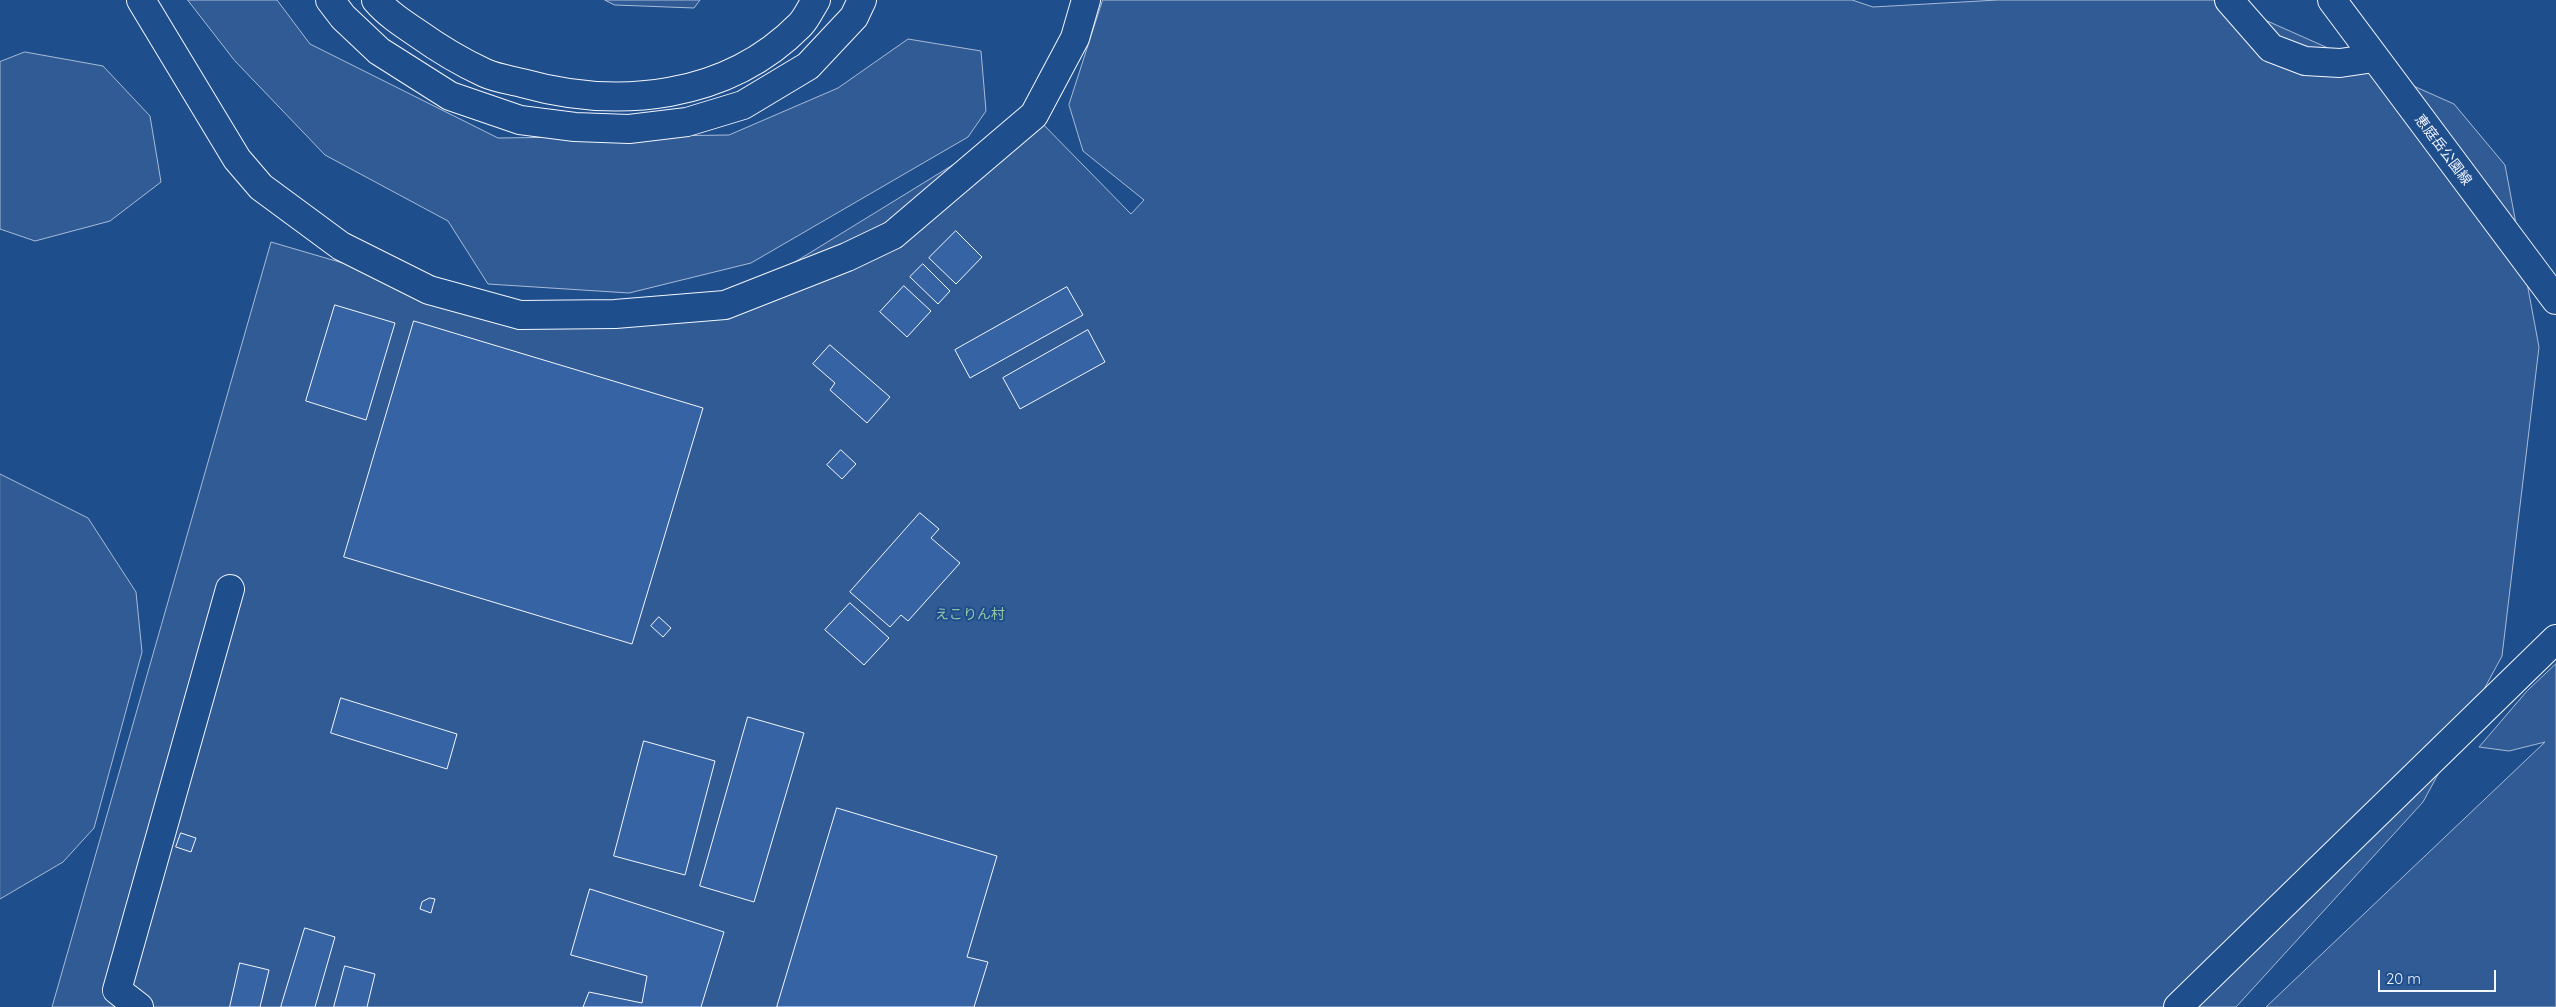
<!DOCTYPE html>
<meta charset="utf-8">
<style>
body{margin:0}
#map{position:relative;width:2556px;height:1007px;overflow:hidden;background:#1f4e8c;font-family:Quicksand,sans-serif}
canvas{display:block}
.scale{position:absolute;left:2378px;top:970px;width:118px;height:22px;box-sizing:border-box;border:2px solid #f2f6ff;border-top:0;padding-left:6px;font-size:15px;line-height:18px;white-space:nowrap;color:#f2f6ff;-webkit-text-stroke:4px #1f4e8c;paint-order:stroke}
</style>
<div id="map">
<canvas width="2556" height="1007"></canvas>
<div class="scale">20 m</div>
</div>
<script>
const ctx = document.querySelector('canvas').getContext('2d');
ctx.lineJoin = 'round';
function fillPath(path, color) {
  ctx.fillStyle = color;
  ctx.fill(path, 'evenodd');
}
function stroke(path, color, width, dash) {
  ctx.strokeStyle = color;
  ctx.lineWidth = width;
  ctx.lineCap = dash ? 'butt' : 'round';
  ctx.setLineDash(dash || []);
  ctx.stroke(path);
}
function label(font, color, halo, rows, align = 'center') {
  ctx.font = font + ' Quicksand,"Noto Sans JP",sans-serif';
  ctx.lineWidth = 4;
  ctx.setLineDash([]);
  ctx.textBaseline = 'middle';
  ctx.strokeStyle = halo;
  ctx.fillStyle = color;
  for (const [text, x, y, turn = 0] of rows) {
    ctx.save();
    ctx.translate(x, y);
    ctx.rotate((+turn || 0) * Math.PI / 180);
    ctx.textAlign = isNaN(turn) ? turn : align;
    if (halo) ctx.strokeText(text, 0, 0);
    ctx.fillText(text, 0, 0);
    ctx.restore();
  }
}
const green = new Path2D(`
 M188,0H277L310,44L498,138L729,135L838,88L908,39L981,51L986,111L968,137L751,263L629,293L488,284L448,221L325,155L235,61Z
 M605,0H700L694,8L615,5Z
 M1103,0H1852L1873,7L1998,0H2220L2454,104L2505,165L2539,347L2502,656L2423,802L2236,1007H52L271,242L520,315L725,305L1034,115L1131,214L1144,200L1083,151L1069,105Z
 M25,52L103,66L150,116L161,182L110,221L35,241L0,229V62Z
 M0,474L88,518L136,592L142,652L94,828L63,862L0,899Z
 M2556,664V1007H2266L2545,742L2509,751L2479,747L2527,691Z`);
fillPath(green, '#305b95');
stroke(green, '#a8bbd7', 1);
const building = new Path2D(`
 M956,231L982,257L956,284L929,258Z
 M923,264L950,291L938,304L910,277Z
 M904,286L931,311L907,337L880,312Z
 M1067,287L1083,315L970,378L955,350Z
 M335,305L395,323L366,420L306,401Z
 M414,321L703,408L632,644L344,557Z
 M1088,330L1105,362L1020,409L1003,378Z
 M830,345L890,397L867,423L830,390L835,383L813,364Z
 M841,450L856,464L842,479L827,465Z
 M920,513L939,529L931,538L960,563L908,621L901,615L890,627L850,592Z
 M850,603L889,638L864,665L825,630Z
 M659,617L671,628L663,637L651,626Z
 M341,698L457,734L447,769L331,733Z
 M748,717L804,733L754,902L700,886Z
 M644,741L715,761L685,875L614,856Z
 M837,808L997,856L967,957L988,962L974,1007H777Z
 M181,833L196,838L191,852L176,847Z
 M590,889L724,932L701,1007H583L589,992L642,1003L647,976L571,955Z
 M430,898L435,899L431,913L420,909L422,902Z
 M305,928L335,937L315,1007H281Z
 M240,963L269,970L260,1007H230Z
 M345,966L375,974L367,1007H334Z`);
fillPath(building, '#3563a3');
stroke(building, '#f2f6ff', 1);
const minor = new Path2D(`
 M141,0L237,159L261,187L341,246L429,290L520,315L615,314L725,305L847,257L893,235L1034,115L1075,38L1086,0
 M2229,0L2271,48L2305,61L2340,63L2374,58
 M139,1007L117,990L230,589
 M2178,1007L2556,639`);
const major = new Path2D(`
 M2332,0L2556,300`);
const highway = new Path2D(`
 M330,0L343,17L379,51L450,96L520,120L575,127L629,129L687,122L743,105L808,66L854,17L862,0
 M376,0C387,13 402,23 417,33C438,48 461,62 485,73C496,78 510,80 522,83C618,110 727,99 800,25C806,19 811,8 816,0`);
stroke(minor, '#f2f6ff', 30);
stroke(major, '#f2f6ff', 30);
stroke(highway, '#f2f6ff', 30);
stroke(minor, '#1f4e8c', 28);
stroke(major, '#1f4e8c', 28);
stroke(highway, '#1f4e8c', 28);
label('14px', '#f2f6ff', '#1f4e8c', [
 ["恵庭岳公園線",2443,150,53]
]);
label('14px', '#97c8a6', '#1f4e8c', [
 ["えこりん村",970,615]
]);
</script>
